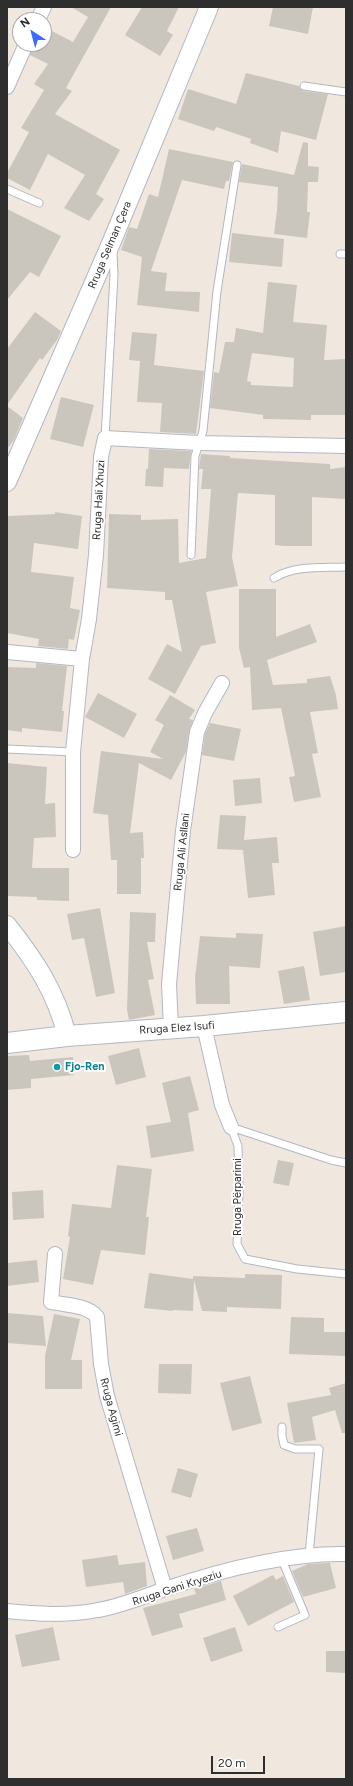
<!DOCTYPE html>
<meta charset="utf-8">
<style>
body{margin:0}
#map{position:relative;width:353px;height:1786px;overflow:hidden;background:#f0e8df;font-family:Figtree,sans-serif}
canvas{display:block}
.frame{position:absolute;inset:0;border:8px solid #2e2e2e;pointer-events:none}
.north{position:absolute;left:12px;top:12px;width:40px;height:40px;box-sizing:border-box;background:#fff;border:1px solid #ababab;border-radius:50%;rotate:324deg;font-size:11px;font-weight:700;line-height:16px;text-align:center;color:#2e2e2e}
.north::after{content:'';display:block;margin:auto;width:14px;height:18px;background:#3d6aff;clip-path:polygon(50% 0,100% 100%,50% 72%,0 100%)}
.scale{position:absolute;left:211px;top:1756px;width:54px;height:18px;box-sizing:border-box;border:2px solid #2e2e2e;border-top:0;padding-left:5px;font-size:12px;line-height:14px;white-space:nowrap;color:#2e2e2e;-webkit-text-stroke:3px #fff;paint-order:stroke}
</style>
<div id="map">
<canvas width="353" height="1786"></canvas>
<div class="frame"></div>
<div class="north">N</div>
<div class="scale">20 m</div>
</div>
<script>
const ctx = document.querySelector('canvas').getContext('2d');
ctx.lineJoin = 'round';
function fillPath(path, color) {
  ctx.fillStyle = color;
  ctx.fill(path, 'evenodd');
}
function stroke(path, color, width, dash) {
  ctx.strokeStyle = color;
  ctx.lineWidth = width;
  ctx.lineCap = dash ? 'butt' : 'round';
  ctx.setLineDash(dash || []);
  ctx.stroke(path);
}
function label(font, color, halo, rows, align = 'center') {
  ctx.font = font + ' Figtree,sans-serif';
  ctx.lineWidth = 4;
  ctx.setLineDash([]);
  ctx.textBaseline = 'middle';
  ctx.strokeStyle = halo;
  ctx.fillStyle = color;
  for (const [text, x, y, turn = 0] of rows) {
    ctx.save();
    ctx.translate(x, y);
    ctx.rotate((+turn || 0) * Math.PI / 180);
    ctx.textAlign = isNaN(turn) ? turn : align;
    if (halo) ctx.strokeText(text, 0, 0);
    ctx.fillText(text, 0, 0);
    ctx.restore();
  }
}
fillPath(new Path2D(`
 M71,7H111L66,88L72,91L55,114L120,150L96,194L104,199L89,221L64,208L85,175L48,154L30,190L7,178V173L29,132L21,128L44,90L34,84L48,64L30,55L34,44H44V27L73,42L88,17Z
 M142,7H179L167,31L173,35L160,56L125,35Z
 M273,7H313L308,34L269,26Z
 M246,73L299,86L303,91L328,94L316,140L281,131L278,153L250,143L251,139L216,127L214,131L178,119L188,89L236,104Z
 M303,142L308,143V166L319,167L318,182H308L307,212H310L307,238L274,234L277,210L278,187L239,182L242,164L294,175Z
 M169,149L233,162L229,181H226L224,189L182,180L151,271L167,273L165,291L200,292L199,312L137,305L142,257L121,250L129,227L137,229L149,194L158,197Z
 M7,209L61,236L39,277L30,272L7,300Z
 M232,233L284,239L282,267L229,262Z
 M268,282L297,285L293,322L327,325L324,360L346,359V415H311V420L263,419V415L210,408L214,372L219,373L225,342H234L236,328L263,333ZM252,353L294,358L293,387L251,385V382L247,381Z
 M35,312L61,331L57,340L42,360L40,358L7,405V349Z
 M132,332L157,334L154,365L204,371L196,434L160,432L162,403L137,402L140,361L129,360Z
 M61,397L94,405L83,447L50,439Z
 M7,406L23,418L14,440L7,449Z
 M149,449L191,451L189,469L164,468L163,487L145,486L146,469H148Z
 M201,454L230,456V458L330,464V469L346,467V499L312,497V546H284L275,545V495L238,493L232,557L238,586L206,592L216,643L201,646L175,694L148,679L167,644L182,652L172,600H165V592L107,588L109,514L141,515V520L178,519L179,563L206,558L211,489H201L203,469H199Z
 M55,512L82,516L78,549L34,543L31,572L74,577L70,608L80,610L74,640L69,639L68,649L38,646L39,639L7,633V516L55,514Z
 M239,589H276V637L310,624L317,642L267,660L273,685L307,683V679L330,676L336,695L338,709L310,712L318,753L312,754L321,797L294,802L289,777L295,776L281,708L252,710L250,667L244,668L239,648Z
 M36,663L67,666L62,711H64L62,732L22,728V732L7,730V667L36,668Z
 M98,693L137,714L124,738L85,717Z
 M170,695L195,710L189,719L193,720L189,731L186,752L171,780L139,763L130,833L143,832L144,858H141V894H117V860H111L108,815L93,813L101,751L163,759L150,752L164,725L155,720Z
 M210,723L241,729L234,761L202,755L205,734Z
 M7,763L47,767L45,804L55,803L56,837L34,838L32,868H69V901L37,900V897L7,896Z
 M260,778L262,803L235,806L233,780Z
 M220,815L246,816L244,840L277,837L279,863H272L275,895L248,898L243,850L217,849Z
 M100,908L115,993L96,997L84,938L72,940L67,914Z
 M130,912L156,913L155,942H147L154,979L148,980L155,1015L129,1020L127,1010Z
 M346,926V972L320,976L313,932Z
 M236,933L263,934L260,968L229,966L230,1004H196L195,978L200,936L236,938Z
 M304,966L310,1000L284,1004L278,971Z
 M139,1048L146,1077L116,1085L108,1056Z
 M29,1055L30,1061L73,1057L74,1075L31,1079V1088L7,1090V1056Z
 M190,1076L199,1110L188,1113L194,1151L151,1158L146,1126L171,1122L162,1083Z
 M278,1160L294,1163L289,1186L273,1183Z
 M117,1165L152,1169L146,1217H149L145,1255L101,1250L93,1285L63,1279L70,1237L68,1236L72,1204L111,1208Z
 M43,1190L44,1218L13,1220L12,1192Z
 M37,1260L39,1282L7,1286V1263Z
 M149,1273L193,1279V1276L245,1278V1274L282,1275L281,1309L227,1307V1312L202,1311L194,1280L193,1311L173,1310V1311L144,1308Z
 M7,1313L43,1316L46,1346L7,1343Z
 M54,1314L80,1319L71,1360H82V1389H45V1356Z
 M291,1317L324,1318V1332H346V1356L289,1354Z
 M159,1364H192L191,1394L158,1393Z
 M250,1376L262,1423L232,1431L220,1383Z
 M346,1383V1433H342L335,1410L312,1417L316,1440L294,1443L287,1403L331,1395L329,1388Z
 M178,1468L198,1474L191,1498L171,1492Z
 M197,1528L204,1551L173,1560L166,1536Z
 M117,1555L119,1565L145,1562L147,1586L125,1594L123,1582L86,1587L82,1560Z
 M330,1563L336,1588L303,1597L292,1571L308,1564Z
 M273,1575L276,1580L283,1576L294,1602L248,1626L233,1596Z
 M221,1581L226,1600L179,1614L183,1627L152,1636L143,1608L196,1594L194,1589Z
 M53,1627L60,1660L22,1667L15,1635Z
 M235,1627L243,1651L211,1662L203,1638Z
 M326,1651H346V1673L326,1672Z`), '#cbc6bd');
const service = new Path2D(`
 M304,86L346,92
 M7,189L39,203
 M340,254H346
 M105,438L114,275L113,253
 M191,555L195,456L203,431L217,291L237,165
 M274,578C295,565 322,568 346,567
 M7,749L73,752
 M231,1127L238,1146L239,1191L237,1244L245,1259L297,1269L346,1274
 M231,1127L331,1160L346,1163
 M282,1427V1436L284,1445L295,1449H319L309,1555
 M278,1627L305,1615L282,1560`);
const minor = new Path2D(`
 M38,20L44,7
 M7,87L26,44
 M7,652L82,659
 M73,850V752L82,659L89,619L96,555L101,457L105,438L199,443L346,446
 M204,1026L222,1105L231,1127
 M171,1028L169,984L183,831L197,732L205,713L222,683
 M55,1254L51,1302C65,1305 88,1305 97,1317L101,1364L107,1396L165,1589
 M7,1611C37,1614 68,1616 98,1610C122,1606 142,1597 165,1589C221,1570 287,1553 346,1554`);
const tertiary = new Path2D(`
 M7,482L112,241L209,7
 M7,925C35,960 56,992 67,1036`);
const secondary = new Path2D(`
 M7,1043L67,1036L204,1026L346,1012`);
stroke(service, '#b3b7c2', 9);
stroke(minor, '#b3b7c2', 16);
stroke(tertiary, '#b3b7c2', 20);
stroke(secondary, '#b3b7c2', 22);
stroke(service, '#fff', 7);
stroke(minor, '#fff', 14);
stroke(tertiary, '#fff', 18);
stroke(secondary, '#fff', 20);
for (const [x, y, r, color] of [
 [57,1067,4,"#0f9aa8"]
]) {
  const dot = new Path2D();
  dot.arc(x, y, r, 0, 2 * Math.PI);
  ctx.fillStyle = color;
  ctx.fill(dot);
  stroke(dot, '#fff', 1.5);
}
label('11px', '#2e2e2e', '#fff', [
 ["Rruga Selman Çera",110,245,-67],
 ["Rruga Hali Xhuzi",99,500,-87],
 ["Rruga Ali Asllani",182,852,-84],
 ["Rruga Elez Isufi",177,1028,-4],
 ["Rruga Përparimi",238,1197,-90],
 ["Rruga Agimi",111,1407,75],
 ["Rruga Gani Kryeziu",177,1588,-18]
]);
label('bold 11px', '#0d838f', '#fff', [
 ["Fjo-Ren",65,1067]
], 'left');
</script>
